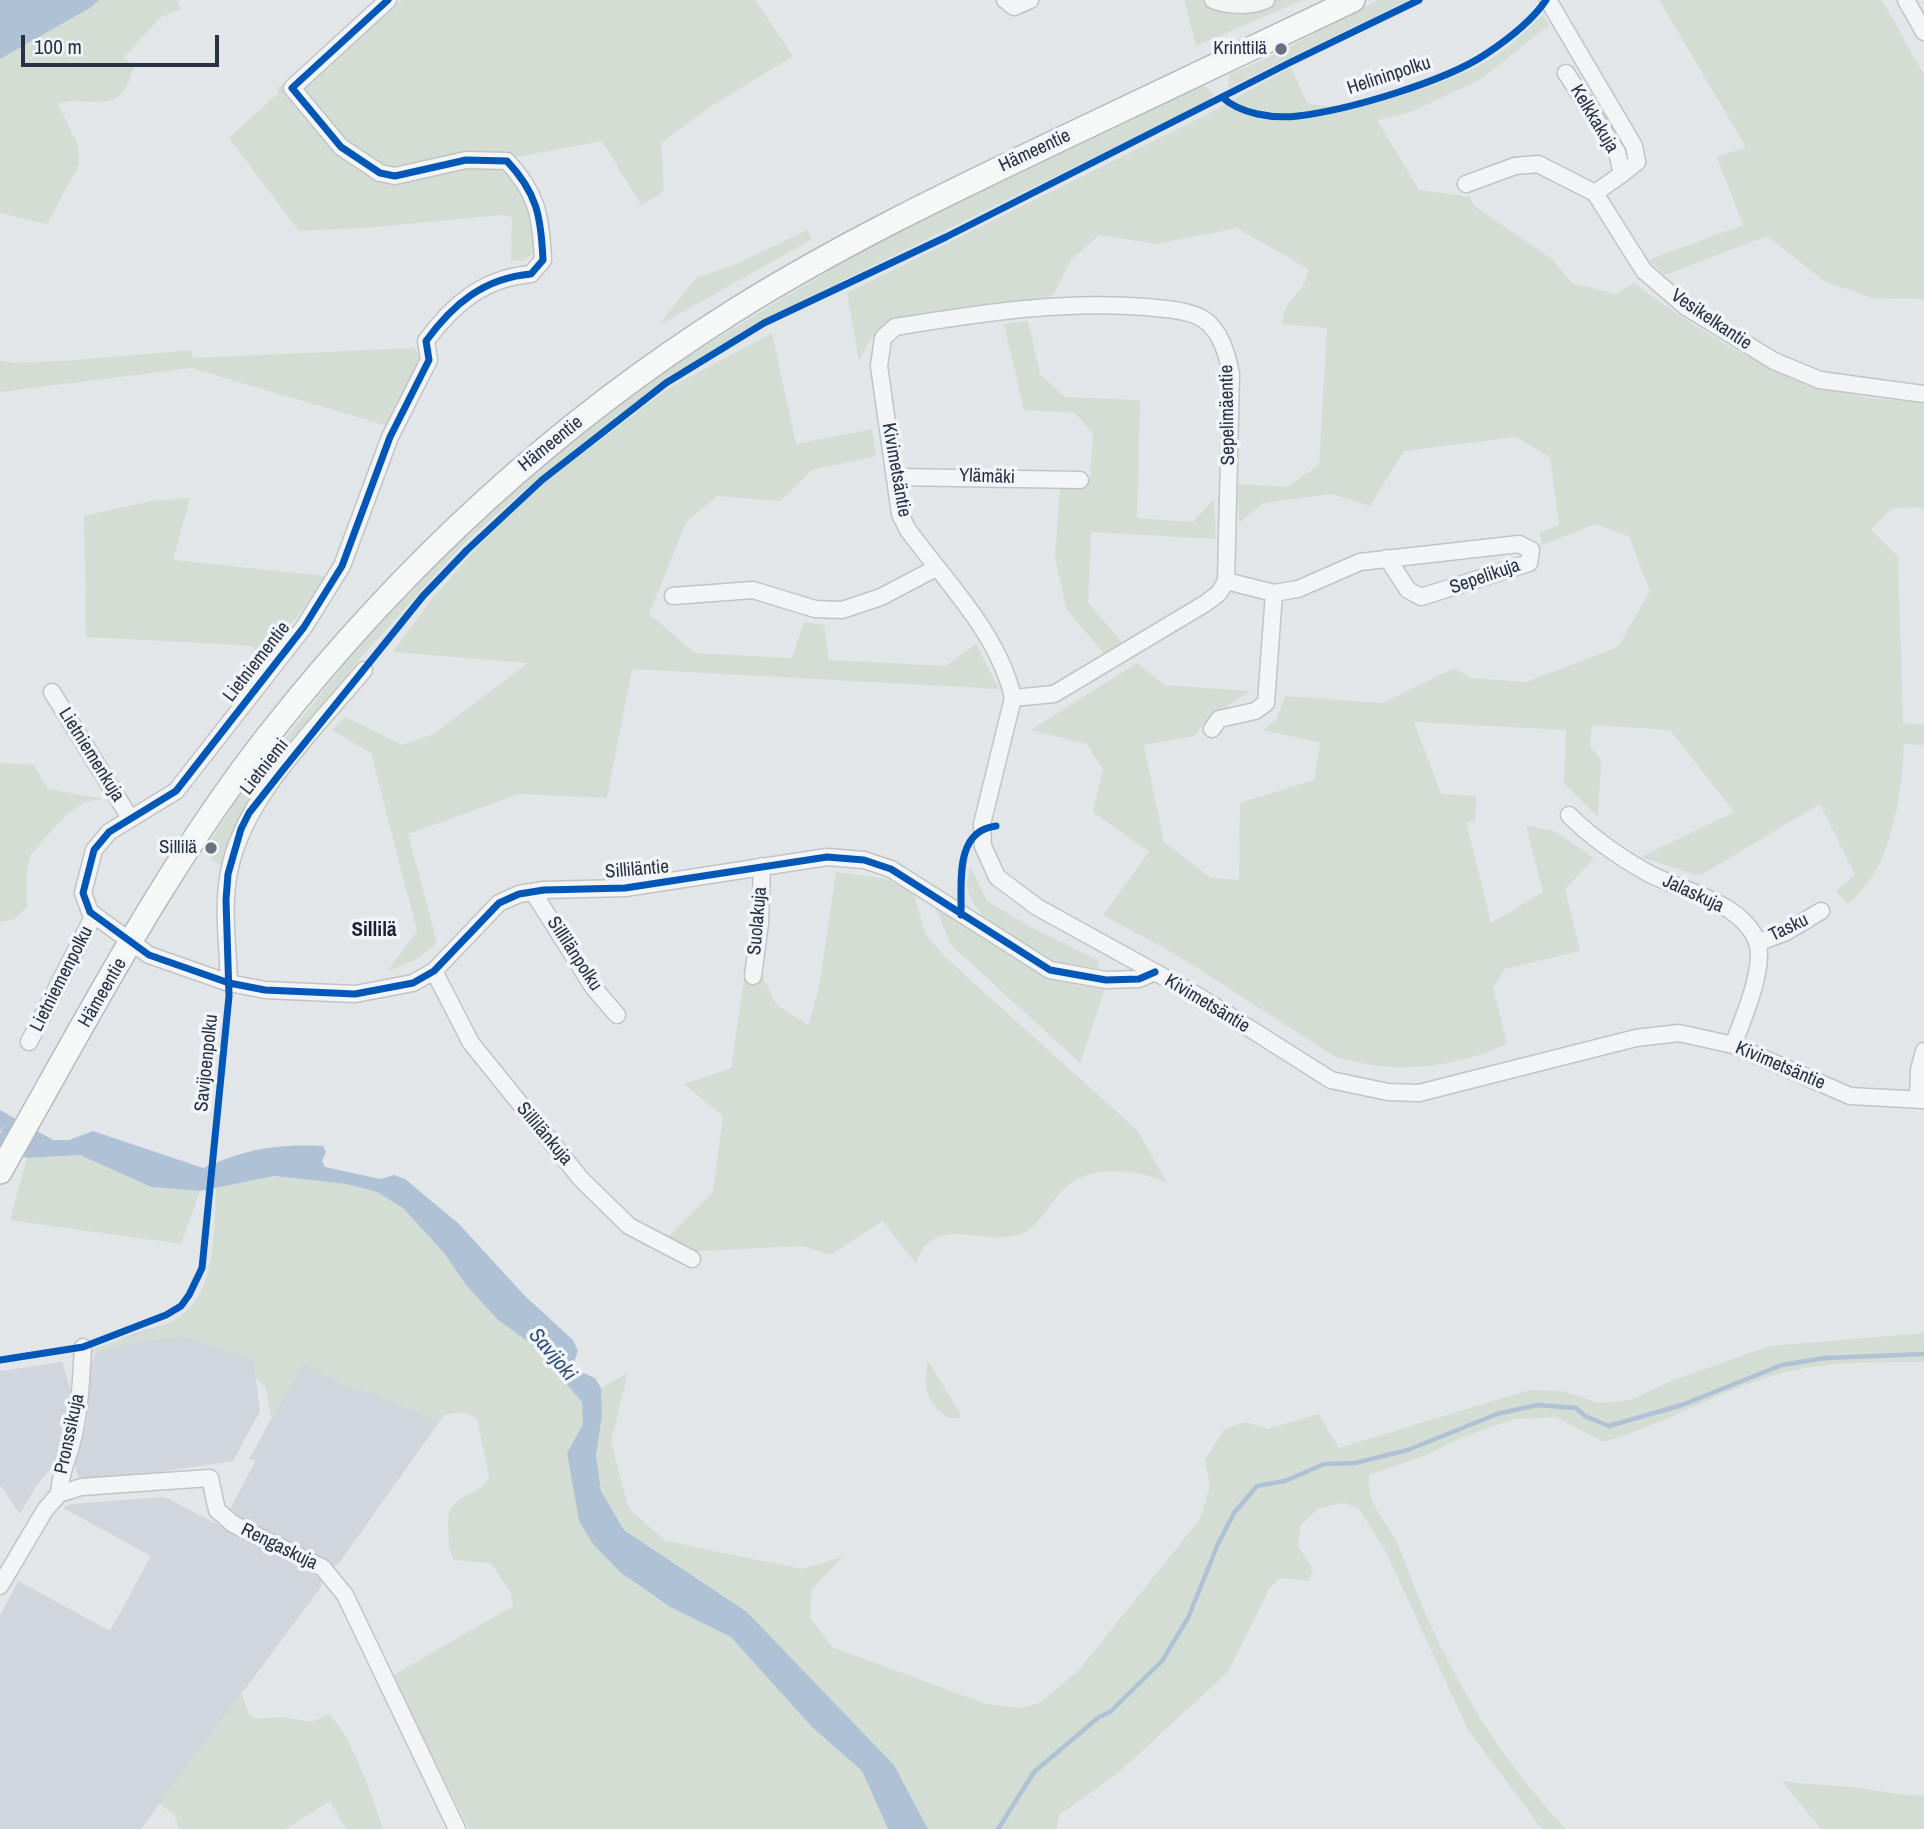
<!DOCTYPE html>
<meta charset="utf-8">
<style>
body{margin:0}
#map{position:relative;width:1924px;height:1829px;overflow:hidden;background:#e3e6e9;font-family:"Archivo Narrow",sans-serif}
canvas{display:block}
.scale{position:absolute;left:21px;top:35px;width:198px;height:32px;box-sizing:border-box;border:4px solid #283244;border-top:0;padding-left:9px;font-size:21px;line-height:24px;white-space:nowrap;color:#283244;-webkit-text-stroke:5px #f1f4f8;paint-order:stroke}
</style>
<div id="map">
<canvas width="1924" height="1829"></canvas>
<div class="scale">100 m</div>
</div>
<script>
const ctx = document.querySelector('canvas').getContext('2d');
ctx.lineJoin = 'round';
function fillPath(path, color) {
  ctx.fillStyle = color;
  ctx.fill(path, 'evenodd');
}
function stroke(path, color, width, dash) {
  ctx.strokeStyle = color;
  ctx.lineWidth = width;
  ctx.lineCap = dash ? 'butt' : 'round';
  ctx.setLineDash(dash || []);
  ctx.stroke(path);
}
function label(font, color, halo, rows, align = 'center') {
  ctx.font = font + ' "Archivo Narrow",sans-serif';
  ctx.lineWidth = 7;
  ctx.setLineDash([]);
  ctx.textBaseline = 'middle';
  ctx.strokeStyle = halo;
  ctx.fillStyle = color;
  for (const [text, x, y, turn = 0] of rows) {
    ctx.save();
    ctx.translate(x, y);
    ctx.rotate((+turn || 0) * Math.PI / 180);
    ctx.textAlign = isNaN(turn) ? turn : align;
    if (halo) ctx.strokeText(text, 0, 0);
    ctx.fillText(text, 0, 0);
    ctx.restore();
  }
}
fillPath(new Path2D(`
 M242,1269L260,1411L233,1461L99,1481L79,1480L75,1466L87,1421L90,1365L97,1351L134,1333L181,1320Z
 M320,1331L452,1404L339,1563L330,1570L227,1515L256,1460L249,1459Z
 M62,1362L72,1394L68,1433L53,1466L36,1486L20,1514L0,1485V1371Z
 M165,1497L322,1579L321,1587L141,1829H0V1616L18,1581L110,1631L151,1556L63,1508L72,1504Z`), '#d1d5dc');
fillPath(new Path2D(`
 M99,0H177L181,9L161,17L124,57L135,66C131,74 128,86 123,92C107,112 77,94 58,104L78,145L79,165L47,224L0,213V59L90,8Z
 M402,0H755L793,56L710,107L661,143L664,185L662,193L641,205L602,141L501,160L537,224L533,253L524,261L511,260L512,217L502,215L364,228L299,231L229,138L277,94L278,87L333,61Z
 M1184,0H1303L1196,46Z
 M1378,0H1409L1228,88L1230,74C1282,54 1328,24 1378,0Z
 M1659,0H1882L1924,75V299L1872,298L1824,281L1767,236L1665,275L1648,260L1743,225L1717,157L1746,147Z
 M1543,15L1549,25L1481,79L1411,112L1377,120L1419,190L1470,197L1474,206L1552,259L1572,283L1616,294L1634,283C1719,345 1815,407 1924,400V511L1920,507L1892,508L1871,530L1898,557L1903,723L1924,725V745L1904,744C1901,797 1893,868 1848,904L1836,891L1855,875L1820,804L1699,876L1641,857L1734,812L1670,730L1592,725L1590,746L1601,760L1598,817L1564,783L1566,730L1414,722L1441,794L1476,796L1475,822H1466L1491,923L1543,892L1526,825L1556,832L1594,858L1565,889L1580,951L1505,969L1493,988L1507,1044C1450,1069 1394,1075 1334,1056L1180,957L1103,915L1149,852L1093,812L1103,770L1087,744L1031,730L1137,663L1165,685L1251,691L1207,719L1194,736L1144,745L1164,842L1211,878L1239,880L1240,803L1314,780L1320,743L1263,730L1276,720L1285,696L1383,703L1454,668L1471,678L1526,682L1618,647L1650,591L1629,536L1595,524L1542,545L1540,533L1559,525L1550,457L1516,437L1404,451L1370,506L1332,494L1263,503L1239,523L1238,484L1287,487L1319,465L1327,328L1282,324C1284,295 1306,296 1308,269L1237,228L1156,244L1099,235L1071,260L1054,294L1033,304L887,324L871,338L859,362L847,293L1206,115L1291,67L1307,103C1353,117 1447,84 1489,60C1508,49 1526,30 1543,15Z
 M1199,86L1206,87L1213,93L1211,100L758,322L661,383L542,475L466,541L361,657L245,807L222,866L211,860L216,846L212,839L235,802L354,652L462,537L539,466L658,374L876,242Z
 M807,230L812,239L658,326L696,278L737,264Z
 M1028,321L1040,374L1065,397L1140,400L1137,518L1193,522L1214,499L1216,539L1091,532L1088,603L1122,642L1106,656L1067,610L1055,558L1060,488L1079,487L1080,480H1090L1093,434L1075,413L1024,410L1004,324Z
 M772,333L796,444L872,429L876,456L812,470L780,501L717,496L686,522L649,614L695,653L792,658L804,622L824,625L829,660L946,666L976,644L999,689L632,669L607,798L519,794L408,834L437,943L417,959L387,972L417,931L371,753L332,730L346,717L402,745L432,735L528,663L393,652L431,600L479,545L545,482L669,388Z
 M413,348L419,354L420,363L388,426L191,368L0,392V361L16,363L76,360L192,350V358Z
 M190,498L173,560L325,576L312,600L262,655L251,646L240,645L86,637L84,516L151,501Z
 M0,763L34,765L48,789L103,799L85,802L66,815L31,854L27,869V907L14,919L0,922Z
 M970,866L987,901L1031,927L1098,960V968C1079,967 1056,967 1039,959C1017,948 970,913 967,887C967,881 969,872 970,866Z
 M836,872L887,879L913,892L925,933L945,957L1138,1131L1167,1183C1131,1167 1084,1163 1057,1196C1048,1207 1038,1226 1025,1232C987,1251 933,1209 916,1264L883,1221L830,1255L803,1246L697,1251L662,1243L713,1192L723,1116L684,1084L731,1068L746,966L759,969L776,1004L808,1025L819,988Z
 M934,904L1018,959L1049,974L1106,985L1080,1063L951,945Z
 M80,1155L151,1187L200,1191L181,1244L10,1220L27,1158Z
 M274,1176L346,1184L377,1192L403,1208L444,1253L466,1285L497,1319L531,1344L582,1402L583,1424L567,1453L579,1521L620,1572L670,1607L731,1637L746,1652L812,1727L862,1771L888,1829H469L392,1676L513,1606L511,1594L491,1563L454,1560C448,1549 449,1541 448,1528C446,1488 479,1502 489,1476L477,1419C466,1411 457,1412 444,1415L439,1422L361,1389L355,1391L303,1363L271,1418L266,1388L256,1378L253,1358L183,1337L138,1342L86,1355L96,1348C122,1338 159,1332 182,1315C217,1289 214,1225 216,1187Z
 M1924,1333V1362C1882,1362 1837,1361 1795,1370C1728,1385 1669,1423 1604,1442L1556,1417L1514,1419L1463,1437L1424,1456L1369,1475C1366,1502 1384,1518 1396,1541C1406,1562 1413,1585 1422,1606C1458,1688 1504,1764 1566,1829H1542L1468,1730L1385,1550L1359,1509L1345,1503L1319,1508L1301,1525L1298,1546L1313,1570L1308,1581L1280,1578L1269,1589L1227,1673L1118,1773L1059,1815L1057,1829H928L894,1765L747,1612L624,1530L601,1491L596,1455L602,1416L601,1388L628,1373L611,1442L629,1509L666,1541L802,1569L843,1557L812,1589L810,1617L832,1647L986,1704L1019,1708L1040,1703L1079,1670L1200,1519L1210,1486L1205,1460L1224,1429L1246,1422L1267,1429L1319,1414L1339,1448L1529,1390L1563,1391L1599,1403L1630,1400L1671,1381L1769,1346Z
 M928,1361L960,1413V1418H949C926,1404 923,1387 928,1361Z
 M242,1694L249,1714L255,1719L284,1717L312,1722L329,1714C354,1740 371,1794 383,1829H346L330,1801L286,1829H179L174,1814L159,1804Z
 M1781,1780C1808,1786 1832,1784 1858,1788C1882,1790 1900,1797 1924,1795V1829H1821Z`), '#d3ddd3');
fillPath(new Path2D(`
 M0,0H99L90,8L0,59Z
 M0,1110L53,1140H69L93,1131L203,1168C248,1149 274,1144 323,1146L326,1152L322,1161L325,1167L380,1179L394,1175L405,1179L459,1224L524,1295L573,1340L578,1351L572,1368L595,1378L601,1388L602,1416L596,1455L601,1491L624,1530L747,1612L894,1765L928,1829H888L862,1771L812,1727L731,1637L670,1607L620,1572L593,1544L579,1521L567,1453L583,1424L582,1402L531,1344L497,1319L466,1285L444,1253L403,1208L377,1192L346,1184L274,1176L200,1191L151,1187L80,1155L27,1158L0,1148V1134L5,1124L0,1132Z`), '#afc2d5');
stroke(new Path2D(`
 M998,1829L1034,1772L1099,1717L1110,1712L1162,1661L1188,1618L1218,1544L1234,1513L1257,1486L1285,1481L1324,1464L1355,1463L1408,1450L1497,1414L1537,1405L1576,1408L1585,1416L1609,1426L1682,1405L1782,1365L1825,1358L1924,1354`), '#afc2d5', 4.5);
const minor = new Path2D(`
 M388,0L292,88L341,147L380,173L395,176L466,160L507,161C537,193 541,216 543,260L531,274C484,278 453,304 426,341L429,360L390,437L342,566L304,627L176,791L109,832L94,850L83,893L90,912L149,955L229,983L265,990L355,994L413,983L434,971L499,903L519,894L544,890L625,888L827,857L864,860L891,869L1050,970L1106,980L1139,979L1155,972
 M1005,0L1014,7L1030,0
 M1213,0C1229,6 1250,7 1266,0
 M1548,0L1634,146L1637,162L1623,173
 M1906,0L1924,32
 M1566,73L1617,152L1622,174L1595,193
 M1466,184L1515,166L1538,164L1595,193L1644,271L1686,307L1774,361L1820,380L1924,394
 M895,477L1080,480
 M1226,581L1274,593L1298,589L1360,562L1519,544L1531,550L1529,563L1421,597L1408,590L1387,558
 M673,596L753,590L815,609L842,610L881,597L936,568
 M52,692L130,818
 M1013,698L1054,694L1206,603L1219,593L1226,581L1231,375C1228,356 1220,329 1203,319C1190,311 1170,309 1156,308C1069,299 981,313 895,327L883,338L879,366L900,514L908,530C946,582 999,634 1013,698L982,824L983,846L997,877L1037,907L1200,997L1331,1080L1388,1092L1419,1093L1636,1038L1679,1033L1733,1045L1850,1096L1924,1100
 M1212,729L1219,719L1255,711L1266,703L1274,593
 M1569,815C1592,838 1618,856 1646,872C1680,891 1742,901 1757,942C1766,966 1742,1022 1733,1045
 M533,892L593,987L617,1015
 M1757,943L1786,932L1821,911
 M434,971L471,1043L581,1179L629,1226L692,1259
 M753,976L760,923L762,866
 M229,983C228,947 222,908 229,872C243,797 316,728 364,670
 M29,1042L94,915
 M1918,1100L1919,1070L1924,1051
 M59,1494L81,1487L210,1478L217,1510L233,1524L323,1568L345,1595L457,1829
 M0,1586L45,1510L59,1494C60,1475 66,1463 71,1446C80,1414 81,1380 83,1347`);
const highway = new Path2D(`
 M0,1172C85,1023 165,866 271,732C401,567 556,423 734,311C839,245 950,192 1061,139C1159,93 1256,46 1353,0`);
stroke(minor, '#c1c4c7', 19);
stroke(highway, '#b5b9bd', 26);
stroke(minor, '#f2f4f5', 16);
stroke(highway, '#f6f7f7', 23);
stroke(new Path2D(`
 M388,0L292,88L341,147L380,173L395,176L466,160L507,161C537,193 541,216 543,260L531,274C484,278 453,304 426,341L429,360L390,437L342,566L304,627L176,791L109,832L94,850L83,893L90,912L149,955L229,983L265,990L355,994L413,983L434,971L499,903L519,894L544,890L625,888L827,857L864,860L891,869L1050,970L1106,980L1139,979L1155,972
 M1222,97C1240,114 1273,119 1298,116C1348,110 1444,82 1486,54C1507,40 1532,21 1546,0
 M961,915C962,883 954,831 996,826
 M0,1360L83,1347L166,1315L181,1306L189,1295L202,1268L229,996L226,900L228,874L241,829L249,813L282,771L423,596L467,550L542,480L666,383L764,323L946,237L1289,63L1419,0`), '#0057b8', 7);
for (const [x, y, r, color] of [
 [1281,49,7,"#69717e"],
 [211,848,7,"#69717e"]
]) {
  const dot = new Path2D();
  dot.arc(x, y, r, 0, 2 * Math.PI);
  ctx.fillStyle = color;
  ctx.fill(dot);
  stroke(dot, '#f1f4f8', 2.5);
}
label('19px', '#283244', '#f1f4f8', [
 ["Krinttilä",1267,49],
 ["Sillilä",197,848]
], 'right');
label('19px', '#283244', '#f1f4f8', [
 ["Helininpolku",1389,76,-18],
 ["Kelkkakuja",1594,119,59],
 ["Hämeentie",1035,151,-25],
 ["Vesikelkantie",1711,320,34],
 ["Sepelimäentie",1228,415,-91],
 ["Hämeentie",551,444,-39],
 ["Kivimetsäntie",896,470,80],
 ["Ylämäki",987,477,2],
 ["Sepelikuja",1485,577,-19],
 ["Lietniementie",257,662,-52],
 ["Lietniemenkuja",91,755,58],
 ["Lietniemi",265,767,-52],
 ["Silliläntie",637,870,-5],
 ["Jalaskuja",1693,894,25],
 ["Suolakuja",758,921,-85],
 ["Tasku",1789,928,-26],
 ["Sillilänpolku",574,954,57],
 ["Lietniemenpolku",62,979,-63],
 ["Hämeentie",103,993,-60],
 ["Kivimetsäntie",1207,1004,31],
 ["Savijoenpolku",207,1063,-84],
 ["Kivimetsäntie",1780,1066,23],
 ["Sillilänkuja",544,1134,50],
 ["Pronssikuja",70,1434,-78],
 ["Rengaskuja",279,1547,26]
]);
label('bold 21px', '#1a2334', '#f1f4f8', [
 ["Sillilä",374,930]
]);
label('italic 21px', '#2f517b', '#f1f4f8', [
 ["Savijoki",552,1355,50]
]);
</script>
